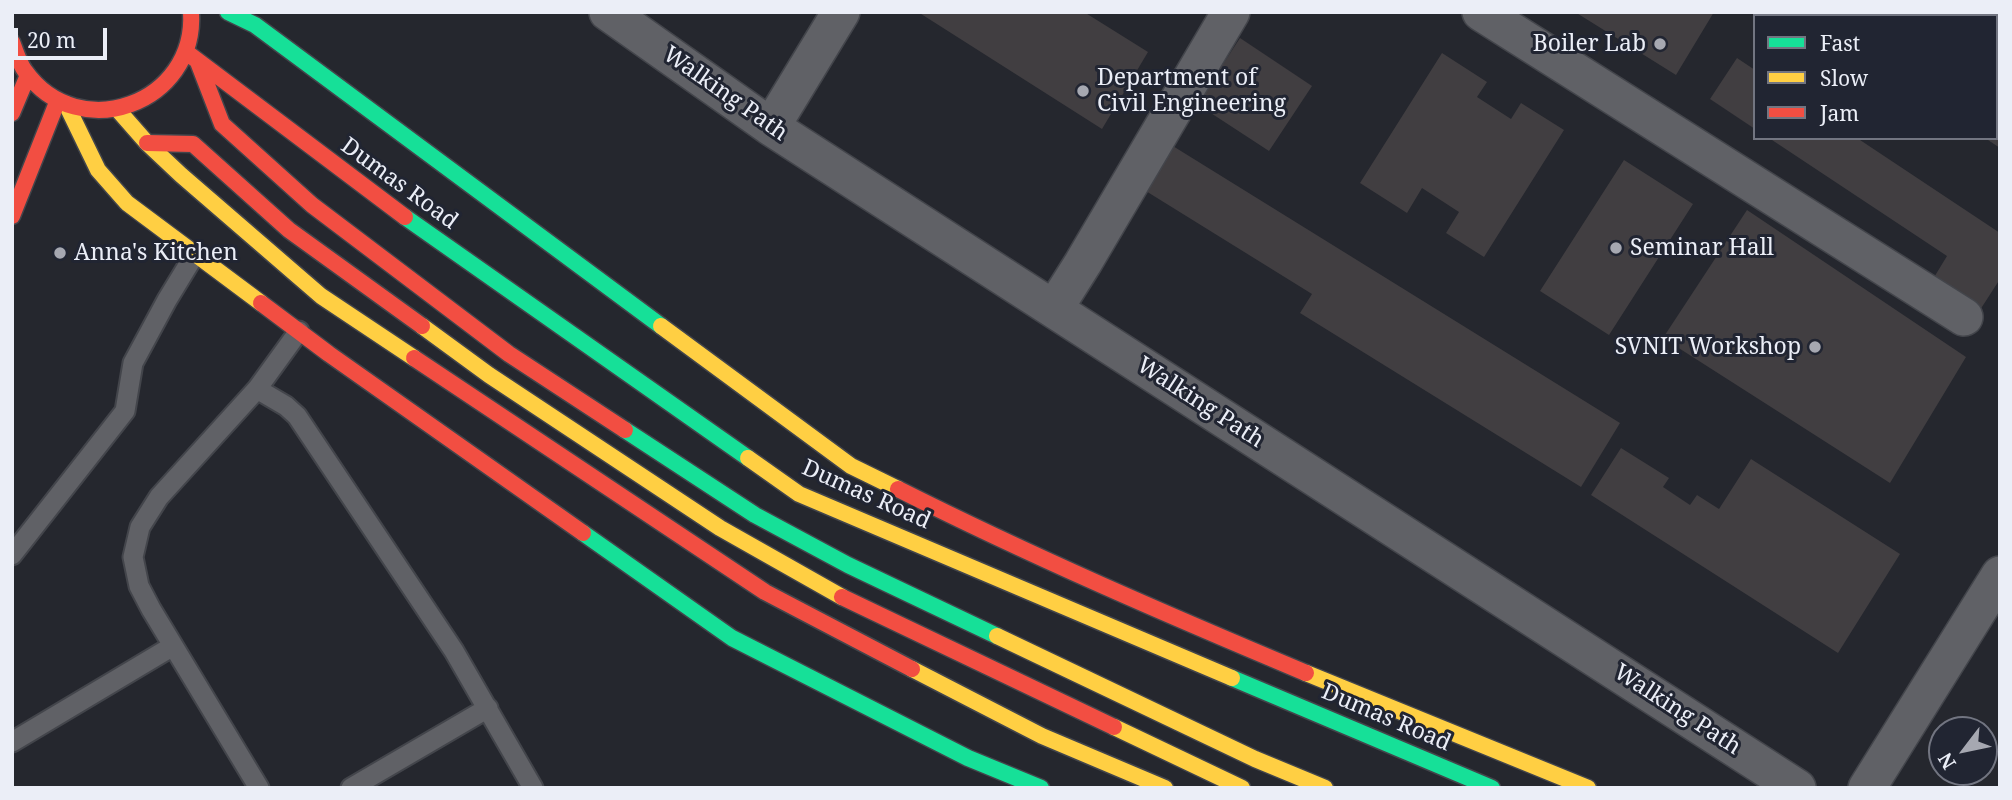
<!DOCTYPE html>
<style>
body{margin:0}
#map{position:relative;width:2012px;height:800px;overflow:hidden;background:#25272e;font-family:"Noto Serif",serif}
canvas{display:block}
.frame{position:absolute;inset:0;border:14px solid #ebeef7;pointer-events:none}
.legend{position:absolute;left:1753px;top:14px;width:245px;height:126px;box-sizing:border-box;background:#212532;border:2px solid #727581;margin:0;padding:9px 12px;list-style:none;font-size:21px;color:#ebeef7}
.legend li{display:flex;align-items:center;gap:14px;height:35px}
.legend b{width:35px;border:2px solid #727581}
.north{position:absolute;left:1928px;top:716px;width:70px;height:70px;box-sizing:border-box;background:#212532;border:2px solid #727581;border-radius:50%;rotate:238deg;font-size:19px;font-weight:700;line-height:28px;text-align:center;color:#ebeef7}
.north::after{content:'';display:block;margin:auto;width:24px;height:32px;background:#a6a8b1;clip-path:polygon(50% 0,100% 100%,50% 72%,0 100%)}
.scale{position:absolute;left:14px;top:28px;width:93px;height:32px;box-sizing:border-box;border:4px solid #ebeef7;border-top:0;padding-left:9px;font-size:21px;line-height:24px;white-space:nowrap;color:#ebeef7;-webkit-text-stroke:5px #212532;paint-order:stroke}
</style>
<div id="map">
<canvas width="2012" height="800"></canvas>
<div class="frame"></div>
<ul class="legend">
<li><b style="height:9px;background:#16e098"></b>Fast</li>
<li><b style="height:9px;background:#ffcf43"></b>Slow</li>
<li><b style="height:9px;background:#f24e42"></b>Jam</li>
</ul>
<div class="north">N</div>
<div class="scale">20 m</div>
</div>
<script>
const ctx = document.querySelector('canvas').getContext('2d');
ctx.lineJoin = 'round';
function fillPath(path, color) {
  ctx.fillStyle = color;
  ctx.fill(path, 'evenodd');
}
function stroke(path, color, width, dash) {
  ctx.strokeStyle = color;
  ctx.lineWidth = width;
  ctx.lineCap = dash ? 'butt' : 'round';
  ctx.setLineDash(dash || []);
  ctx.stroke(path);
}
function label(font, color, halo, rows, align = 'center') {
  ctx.font = font + ' "Noto Serif",serif';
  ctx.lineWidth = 6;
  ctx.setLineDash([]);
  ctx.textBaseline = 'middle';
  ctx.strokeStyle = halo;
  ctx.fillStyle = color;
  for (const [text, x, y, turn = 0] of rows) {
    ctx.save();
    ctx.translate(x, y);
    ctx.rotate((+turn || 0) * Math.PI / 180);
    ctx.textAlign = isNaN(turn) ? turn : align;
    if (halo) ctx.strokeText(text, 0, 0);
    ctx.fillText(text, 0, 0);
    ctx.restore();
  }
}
fillPath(new Path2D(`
 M918,12H1084L1148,52L1102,129Z
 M1575,12H1714L1676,75Z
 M1858,12H1955L1952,16H1864Z
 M1960,12H2000V148L1985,138H1996V16H1958Z
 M1240,38L1312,86L1269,151L1197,104Z
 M1442,53L1487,82L1477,97L1511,119L1521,103L1564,130L1484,257L1446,233L1459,212L1422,188L1407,213L1360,183Z
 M1737,58L1755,70V129L1710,99Z
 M1769,138H1857L2000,233V279L1980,310L1933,279L1947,256Z
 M1168,143L1620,423L1581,487L1300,313L1312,294L1141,188Z
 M1624,160L1693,204L1609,335L1540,291Z
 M1747,210L1966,357L1890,483L1663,338Z
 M1621,448L1669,478L1663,487L1690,505L1697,495L1719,509L1751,459L1900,554L1838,653L1591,495Z`), '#413e41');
const lane = new Path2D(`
 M257,389L286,406L297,416L454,651L533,788
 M12,555L125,411L133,363L167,300L195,254
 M12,742L173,646
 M259,788L151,609L139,586L133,557L140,527L159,497L257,389L299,331
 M351,788L488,708`);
const street = new Path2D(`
 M608,12L771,127L1797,788
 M1481,12L1964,317
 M771,127L841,12
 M1054,309L1083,263L1231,12
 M1867,788L2000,575`);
const fast = new Path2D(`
 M228,12L255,25L661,326
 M405,217L748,458
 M625,430L755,515L848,565L997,636
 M583,533L732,638L968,758L1041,788
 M1232,678L1492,788`);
const slow = new Path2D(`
 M66,104L98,170L127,203L261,303
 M118,110L147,143L181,175L321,296L414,358
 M422,326L489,375L720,528L842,597
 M661,326L851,466L898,489
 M748,458L799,494L1232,678
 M997,636L1255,759L1325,788
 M912,669L1042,736L1165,788
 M1306,673L1588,788
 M1114,727L1242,788`);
const jam = new Path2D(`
 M12,42C16,52 19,63 25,71C79,147 197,103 191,12
 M186,52L405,217
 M198,62L222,124L312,205L509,354L625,430
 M12,113L28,75
 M147,143L193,144L289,230L422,326
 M12,216L58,100
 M261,303L329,354L583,533
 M414,358L765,592L912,669
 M898,489C1031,556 1168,615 1306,673
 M842,597L1114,727`);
stroke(lane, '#43454b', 23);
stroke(street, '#43454b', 40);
stroke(fast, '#43454b', 19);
stroke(slow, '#43454b', 19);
stroke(jam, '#43454b', 19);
stroke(lane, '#606166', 19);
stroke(street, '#606166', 37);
stroke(fast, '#16e098', 16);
stroke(slow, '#ffcf43', 16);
stroke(jam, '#f24e42', 16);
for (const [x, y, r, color] of [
 [1660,44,7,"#a6a8b1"],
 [1083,91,7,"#a6a8b1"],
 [1616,248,7,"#a6a8b1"],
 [60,253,7,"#a6a8b1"],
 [1815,347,7,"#a6a8b1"]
]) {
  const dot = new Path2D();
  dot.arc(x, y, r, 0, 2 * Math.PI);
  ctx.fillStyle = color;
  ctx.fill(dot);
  stroke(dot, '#212532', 2.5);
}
label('23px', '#ebeef7', '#212532', [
 ["Boiler Lab",1646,44,"right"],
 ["Department of",1097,78],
 ["Civil Engineering",1097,104],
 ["Seminar Hall",1630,248],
 ["Anna's Kitchen",74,253],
 ["SVNIT Workshop",1801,347,"right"]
], 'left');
label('23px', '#ebeef7', '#212532', [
 ["Walking Path",725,94,35],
 ["Dumas Road",399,184,36],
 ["Walking Path",1200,403,33],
 ["Dumas Road",866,495,24],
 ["Walking Path",1677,710,33],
 ["Dumas Road",1386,718,23]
]);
</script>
